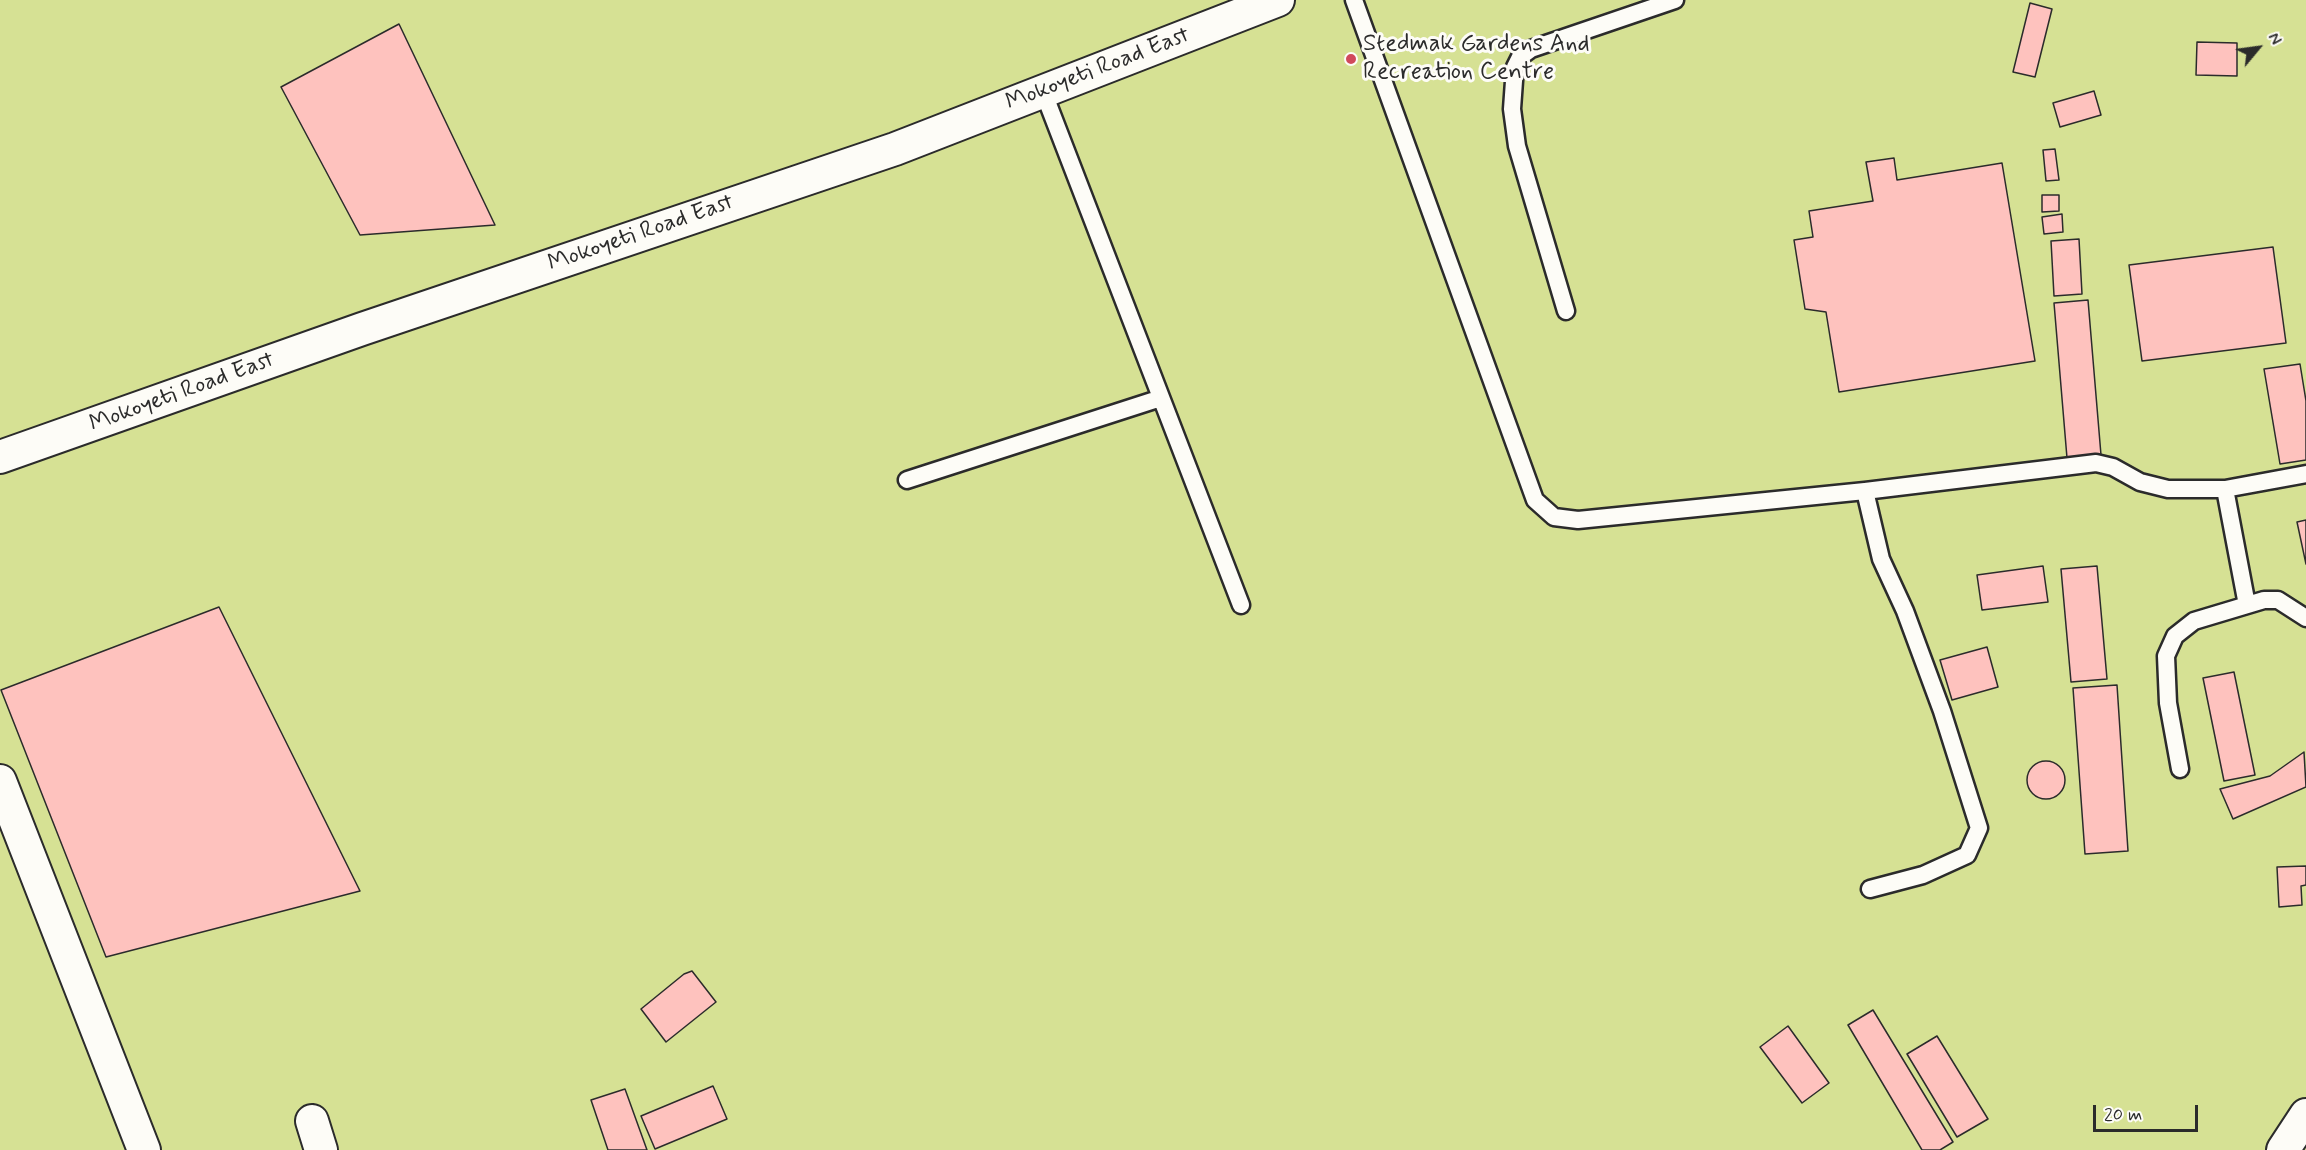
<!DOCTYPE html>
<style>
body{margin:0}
#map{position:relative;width:2306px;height:1150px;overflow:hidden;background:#fdebe6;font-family:Mynerve,sans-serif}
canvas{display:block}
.north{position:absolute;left:2228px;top:18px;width:60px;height:60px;-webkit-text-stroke:4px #fdfcf7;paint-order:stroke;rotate:61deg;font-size:16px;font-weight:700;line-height:24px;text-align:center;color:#2b2b2b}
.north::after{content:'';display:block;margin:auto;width:21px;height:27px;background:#2b2b2b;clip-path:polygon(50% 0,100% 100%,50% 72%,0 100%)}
.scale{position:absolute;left:2093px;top:1105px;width:105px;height:27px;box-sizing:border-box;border:3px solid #2b2b2b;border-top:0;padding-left:8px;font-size:18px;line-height:21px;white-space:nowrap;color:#2b2b2b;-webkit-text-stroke:4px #fdfcf7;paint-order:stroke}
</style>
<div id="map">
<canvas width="2306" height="1150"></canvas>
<div class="north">N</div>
<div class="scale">20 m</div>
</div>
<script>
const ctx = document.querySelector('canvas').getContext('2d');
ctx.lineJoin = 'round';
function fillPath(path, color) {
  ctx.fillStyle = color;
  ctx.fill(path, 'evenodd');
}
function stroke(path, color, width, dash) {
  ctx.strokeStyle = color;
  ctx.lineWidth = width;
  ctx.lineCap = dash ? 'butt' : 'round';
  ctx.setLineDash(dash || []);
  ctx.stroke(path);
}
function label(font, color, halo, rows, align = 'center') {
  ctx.font = font + ' Mynerve,sans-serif';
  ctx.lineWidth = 6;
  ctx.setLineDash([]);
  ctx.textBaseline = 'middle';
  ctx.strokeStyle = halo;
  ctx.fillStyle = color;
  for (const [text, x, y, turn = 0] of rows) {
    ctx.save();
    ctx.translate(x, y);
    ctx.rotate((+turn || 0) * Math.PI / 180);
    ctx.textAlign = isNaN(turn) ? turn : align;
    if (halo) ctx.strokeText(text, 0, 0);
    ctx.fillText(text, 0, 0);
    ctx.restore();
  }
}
fillPath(new Path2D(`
 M0,0H2306V1150H0Z`), '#d6e194');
const building = new Path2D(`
 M2030,3L2052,9L2035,77L2013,72Z
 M399,24L495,225L360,235L281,87Z
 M2197,42L2237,43V76L2196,75Z
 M2094,91L2101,115L2060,127L2053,103Z
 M2055,149L2059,180L2046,181L2043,150Z
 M1894,158L1897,180L2002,163L2035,361L1839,392L1826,312L1805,309L1794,240L1813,237L1809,211L1873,201L1866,162Z
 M2042,195H2059V211L2042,212Z
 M2062,214L2063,232L2044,234L2042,217Z
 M2079,239L2082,294L2054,296L2051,241Z
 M2273,247L2286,343L2142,361L2129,265Z
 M2088,300L2101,455L2067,458L2054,303Z
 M2300,364L2306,401V460L2280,464L2264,369Z
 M2306,520V564L2297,522Z
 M2043,566L2048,602L1982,610L1977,575Z
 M2097,566L2107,679L2071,682L2061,569Z
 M219,607L360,891L106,957L1,690Z
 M1987,647L1998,687L1952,700L1940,660Z
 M2234,672L2255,775L2224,781L2203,678Z
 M2117,685L2128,851L2085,854L2073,688Z
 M2304,752L2306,787L2233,819L2220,789L2270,776Z
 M2027 780a19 19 0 1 1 38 0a19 19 0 1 1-38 0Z
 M2306,866V885L2301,886L2302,905L2279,907L2277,867Z
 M692,971L716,1002L666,1042L641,1009L684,974Z
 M1873,1010L1953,1142L1940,1150H1922L1848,1025Z
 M1788,1026L1829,1083L1802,1103L1760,1047Z
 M1937,1036L1988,1119L1957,1137L1907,1054Z
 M713,1086L727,1119L655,1149L641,1116Z
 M625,1089L647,1150H608L591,1100Z`);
fillPath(building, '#fec2be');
stroke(building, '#2b2b2b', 1.5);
const service = new Path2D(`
 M1354,0L1535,500L1554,517L1578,520L1865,491L2096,463L2113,467L2140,482L2168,489H2225L2306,474
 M1043,91L1241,605
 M1566,311L1517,146L1512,109L1515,67L1520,57L1531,49L1675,0
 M907,480L1161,398
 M2225,489L2247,605
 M1865,491L1881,559L1905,611L1942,711L1979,828L1967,855L1923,875L1870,889
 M2180,769L2168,703L2166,656L2175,636L2194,621L2264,600H2278L2306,618`);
const minor = new Path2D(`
 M0,457L362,329L895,149L1278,0
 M0,781L144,1150
 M312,1121L321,1150
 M2283,1150L2306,1115`);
stroke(service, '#2b2b2b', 21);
stroke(minor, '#2b2b2b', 36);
stroke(service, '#fdfcf7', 16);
stroke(minor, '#fdfcf7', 32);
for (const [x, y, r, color] of [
 [1351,59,6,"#d1495b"]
]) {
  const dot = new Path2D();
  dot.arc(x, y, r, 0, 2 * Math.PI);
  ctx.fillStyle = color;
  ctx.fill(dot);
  stroke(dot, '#fdfcf7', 2);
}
label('24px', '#2b2b2b', '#fdfcf7', [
 ["Stedmak Gardens And",1363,45],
 ["Recreation Centre",1363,73]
], 'left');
label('24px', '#2b2b2b', '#fdfcf7', [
 ["Mokoyeti Road East",1098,70,-21],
 ["Mokoyeti Road East",641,234,-19],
 ["Mokoyeti Road East",182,393,-20]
]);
</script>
